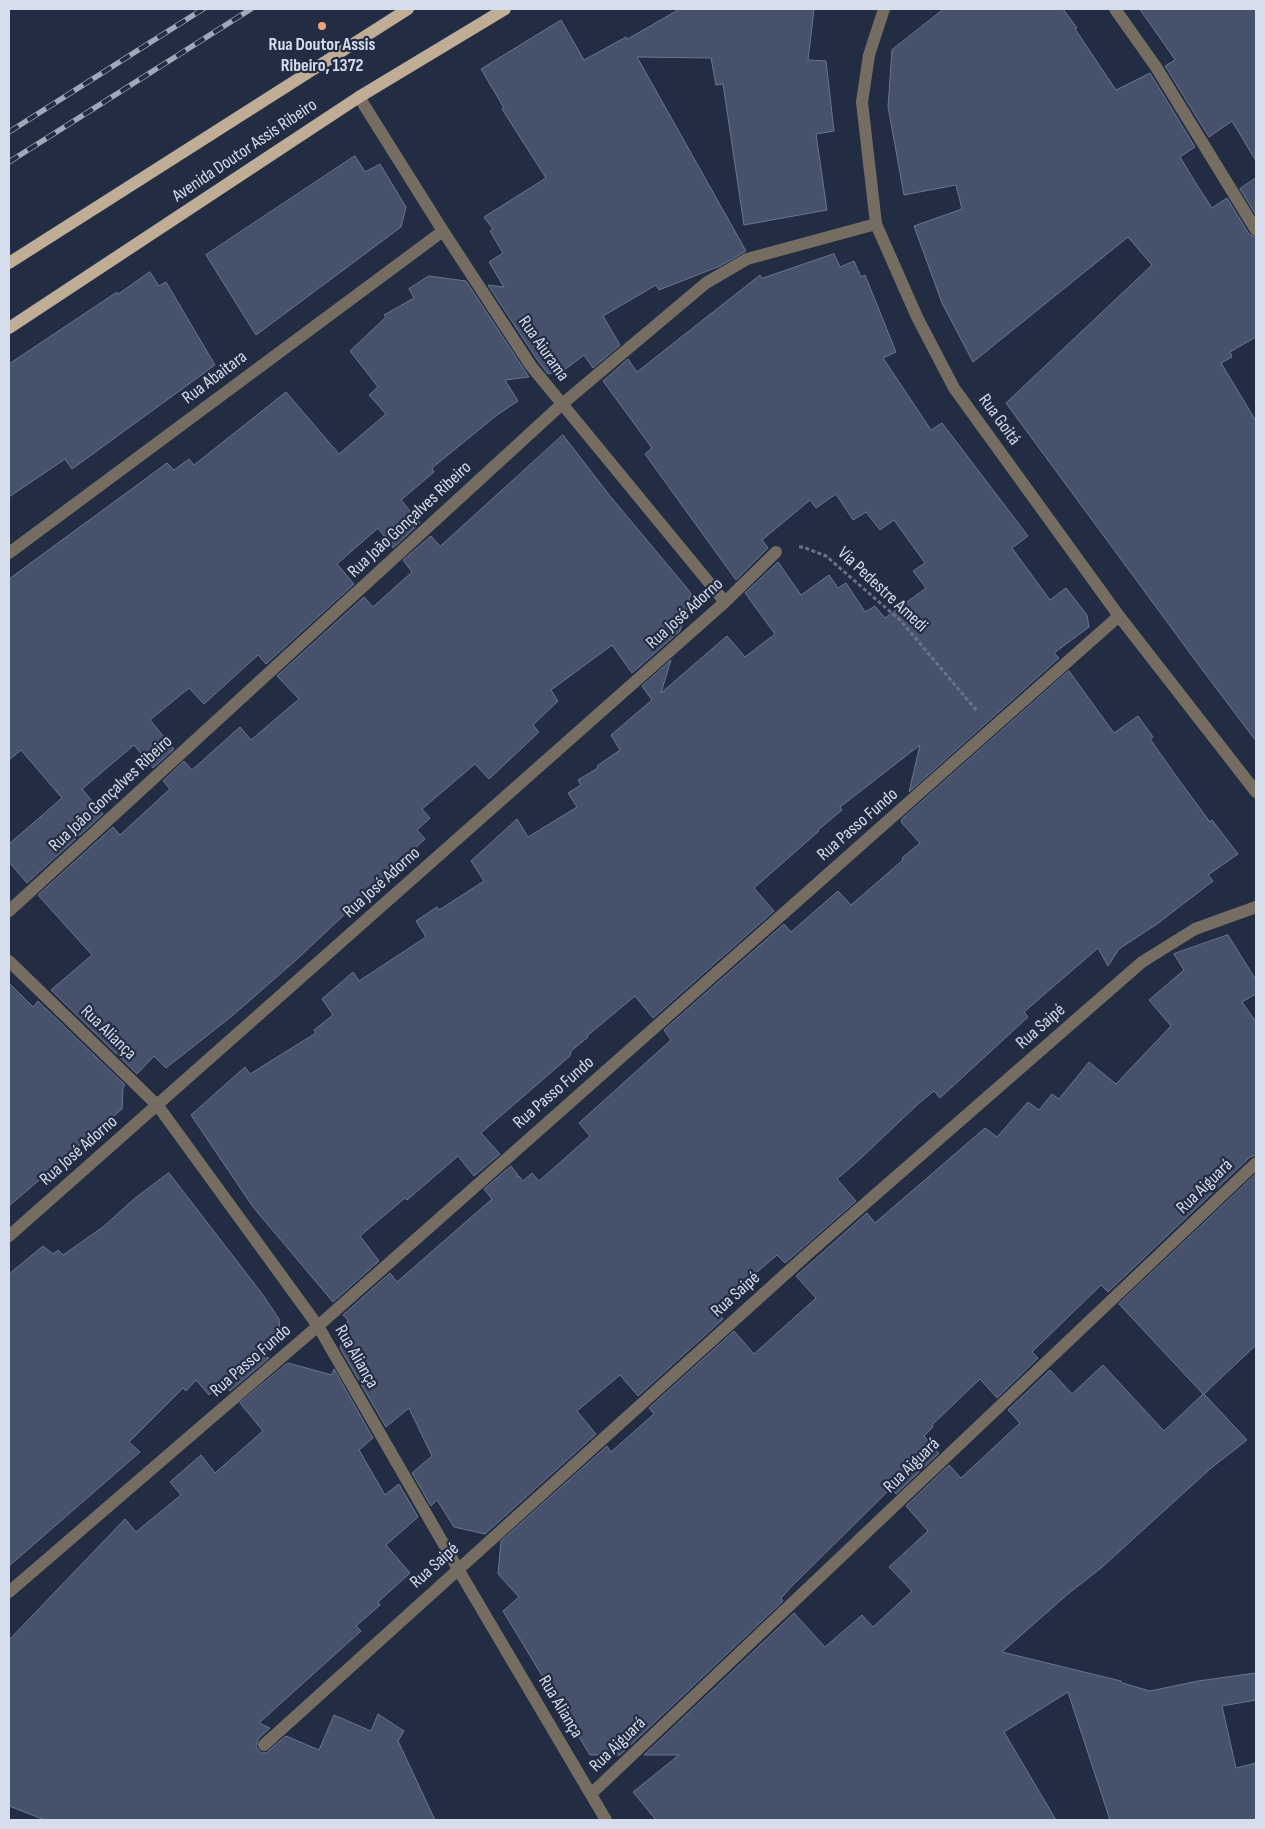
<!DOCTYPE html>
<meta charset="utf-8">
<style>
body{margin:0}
#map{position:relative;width:1265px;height:1829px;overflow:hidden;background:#222c42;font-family:"Sofia Sans Condensed",sans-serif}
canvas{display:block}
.frame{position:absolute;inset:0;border:10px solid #d6ddec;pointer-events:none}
</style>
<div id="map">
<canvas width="1265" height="1829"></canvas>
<div class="frame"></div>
</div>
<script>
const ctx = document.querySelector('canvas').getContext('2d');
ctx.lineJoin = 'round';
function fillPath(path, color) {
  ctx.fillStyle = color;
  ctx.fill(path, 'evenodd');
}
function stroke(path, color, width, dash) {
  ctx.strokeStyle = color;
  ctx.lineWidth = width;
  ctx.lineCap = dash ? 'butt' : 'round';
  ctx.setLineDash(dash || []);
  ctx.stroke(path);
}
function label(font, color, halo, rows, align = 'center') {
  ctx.font = font + ' "Sofia Sans Condensed",sans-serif';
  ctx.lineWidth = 4.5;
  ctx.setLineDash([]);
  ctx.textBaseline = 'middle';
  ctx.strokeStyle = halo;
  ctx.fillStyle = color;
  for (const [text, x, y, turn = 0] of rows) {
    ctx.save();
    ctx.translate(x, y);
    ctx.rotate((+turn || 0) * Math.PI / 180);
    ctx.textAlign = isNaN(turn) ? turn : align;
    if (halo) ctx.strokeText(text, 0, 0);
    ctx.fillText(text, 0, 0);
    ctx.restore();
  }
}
const building = new Path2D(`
 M680,9H814L808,60L826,61L834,131L816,134L827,210L744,225L723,84L716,85L711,58L637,57L746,251L720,266L659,290L656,285L603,316L620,345L593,368L584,355L563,371L548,374L538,361L488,285L504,287L489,262L503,253L490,231L493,229L484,217L546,178L502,109L504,108L481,69L561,20L584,60L626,37L627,39Z
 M944,9H1063L1077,28L1075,29L1116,90L1150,73L1195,147L1180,157L1197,185L1212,208L1227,198L1249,234L1256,238V337L1230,352L1232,357L1221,363L1256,421V741L1198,664L1006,403L1152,265L1128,237L973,362L942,303L914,226L962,209L956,185L904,195L888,107L892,50Z
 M1140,9H1256V161L1232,121L1209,137L1165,66L1175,60Z
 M355,156L365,172L380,164L406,207L401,227L256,335L206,255Z
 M1256,178V215L1240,189Z
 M834,254L840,267L854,261L861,277L865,275L896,352L883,358L931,430L942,423L1028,536L1012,548L1050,600L1066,588L1087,615L1089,627L1054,653L1059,658L909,792L920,745L840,807L842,810L818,830L819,831L754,888L774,911L653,1018L635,996L587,1036L588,1037L571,1051L570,1056L481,1133L500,1154L474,1176L458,1156L407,1200L405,1198L360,1236L379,1261L333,1302L253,1207L191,1115L245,1067L250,1074L316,1033L314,1030L333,1015L322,999L353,972L359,981L426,937L416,921L437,907L439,910L484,881L471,861L517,819L528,837L577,807L568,793L581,785L578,780L598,768L597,766L620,750L611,735L652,700L642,686L671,660L661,693L727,636L745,657L775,634L745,593L778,562L801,595L829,575L838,588L846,583L865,612L875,606L885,618L926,588L913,571L925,563L894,520L880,530L866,512L853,520L836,494L816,508L810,500L762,540L768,548L736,580L645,454L652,448L603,381L628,359L637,372L760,275L762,278Z
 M150,272L159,286L166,282L215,365L72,469L65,459L9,497V364L117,292L118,294Z
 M429,276L466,281L529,377L505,380L518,401L497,415L432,468L434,472L401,500L420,523L393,548L378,528L337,564L354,584L266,664L258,655L204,704L189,688L150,720L174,749L153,768L134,745L82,789L103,814L27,883L9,862V844L62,798L21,750L9,760V579L167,463L174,470L189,459L194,465L286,392L339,454L386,414L369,395L378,387L350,351L386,317L384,315L414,298L409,289Z
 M563,435L610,496L691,593L680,631L632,673L612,645L551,690L558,701L533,725L539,732L489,779L475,764L422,809L430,818L417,830L425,839L295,961L232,1016L166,1068L154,1056L137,1074L51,990L92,955L38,895L113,827L120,835L170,789L163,781L184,761L192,770L240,727L251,740L299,699L277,676L364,597L373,607L412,572L403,560L431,536L440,546Z
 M1069,671L1114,733L1138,716L1153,737L1150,739L1179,780L1210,822L1212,820L1238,854L1208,875L1213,881L1157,924L1119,949L1108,966L1098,948L1024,1012L1028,1017L940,1098L934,1091L918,1104L860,1159L837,1179L856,1201L785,1263L777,1255L718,1305L714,1309L723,1319L638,1396L620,1375L577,1411L596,1434L485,1534L454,1527L437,1500L431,1506L412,1473L432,1456L409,1408L386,1427L340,1348L348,1320L343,1315L390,1273L397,1282L492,1199L484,1189L511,1166L518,1175L516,1178L519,1176L523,1181L532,1173L539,1181L590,1136L579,1123L671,1040L664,1030L784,924L791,932L838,891L851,905L903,860L902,858L920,843L901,822L902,819Z
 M1228,935L1256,980V994L1242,1002L1256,1022V1155L1250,1157L1108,1292L1101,1285L1032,1352L1038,1358L997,1398L980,1379L932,1425L933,1427L924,1436L939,1453L896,1494L891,1488L792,1586L781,1598L783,1601L620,1755H590L503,1611L519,1597L498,1574L501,1541L607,1446L611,1452L654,1414L649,1408L734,1331L754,1354L816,1298L796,1276L867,1213L875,1223L985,1128L997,1137L1028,1102L1039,1110L1052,1094L1059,1099L1089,1062L1116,1084L1171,1026L1149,1000L1184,970L1174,954Z
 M9,983L33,1007L38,1001L125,1085L123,1088L122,1109L9,1206Z
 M169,1173L263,1295L279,1319L280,1332L263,1356L269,1358L230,1391L223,1383L209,1395L196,1380L186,1391L183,1388L129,1442L140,1452L9,1566V1274L43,1246L53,1254L58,1250L63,1255L103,1227L134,1199Z
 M1256,1174V1345L1204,1394L1247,1440L1210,1469L1100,1569L1069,1593L1002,1652L1121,1681L1122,1683L1150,1691L1198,1681L1256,1673V1700L1222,1706L1236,1768L1256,1763V1820H1110L1068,1692L1004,1732L1056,1820H656L633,1792L679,1755H644L794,1613L825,1647L862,1615L873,1627L912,1591L889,1567L928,1531L906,1506L949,1465L961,1478L1020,1423L1008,1410L1050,1370L1072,1394L1103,1365L1164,1431L1203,1394L1119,1304Z
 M288,1363L332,1375L334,1369L373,1438L359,1450L385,1495L399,1484L418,1517L386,1545L410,1573L378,1602L380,1605L356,1626L361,1631L259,1723L270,1728L258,1739L256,1747L261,1753H266L286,1736L319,1750L334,1715L371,1731L378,1714L404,1731L398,1741L435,1820H45L9,1806V1640L125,1519L136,1532L181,1495L170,1482L201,1455L215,1473L263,1431L240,1403Z`);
fillPath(building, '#46526c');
stroke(building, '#6a7690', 1);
stroke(new Path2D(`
 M799,547H803L826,556L901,621L977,711`), '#6a7386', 3, [4, 2.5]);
stroke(new Path2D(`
 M884,9L869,55L862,102L876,224L917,317L954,388L1119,616L1256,792
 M1115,9L1156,67L1256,230
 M359,97L443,231L531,366L725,602
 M9,553L443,231
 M9,911L561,405L706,283L747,259L876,224
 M9,961L158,1106L318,1326L458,1569L606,1820
 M9,1236L725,602L776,552
 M9,1592L318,1326L1119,616
 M264,1745L812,1250L1142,962L1195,929L1256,907
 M591,1794L1256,1163`), '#766d62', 12);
stroke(new Path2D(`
 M9,263L408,9
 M9,328L359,97L505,9`), '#bfad95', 12);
const rail = new Path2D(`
 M9,132L203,9
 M9,162L251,9`);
stroke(rail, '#a0a8b9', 5.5);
stroke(rail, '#222c42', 4, [11]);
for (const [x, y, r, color] of [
 [322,26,5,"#f0a279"]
]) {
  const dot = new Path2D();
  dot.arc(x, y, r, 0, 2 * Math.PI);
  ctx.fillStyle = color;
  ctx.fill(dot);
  stroke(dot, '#222c42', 2);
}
label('bold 18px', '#d6ddec', '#222c42', [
 ["Rua Doutor Assis",322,45],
 ["Ribeiro, 1372",322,66]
]);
label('18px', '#d6ddec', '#222c42', [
 ["Avenida Doutor Assis Ribeiro",245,151,-34],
 ["Rua Aiurama",543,349,55],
 ["Rua Abaitara",215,378,-37],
 ["Rua Goitá",999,420,54],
 ["Rua João Gonçalves Ribeiro",410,520,-43],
 ["Via Pedestre Amedi",882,590,43],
 ["Rua José Adorno",685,614,-42],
 ["Rua João Gonçalves Ribeiro",111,794,-43],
 ["Rua Passo Fundo",858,825,-41],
 ["Rua José Adorno",382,883,-42],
 ["Rua Saipé",1041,1027,-41],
 ["Rua Aliança",108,1033,44],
 ["Rua Passo Fundo",554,1093,-41],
 ["Rua José Adorno",79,1151,-41],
 ["Rua Aiguará",1205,1187,-44],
 ["Rua Saipé",736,1295,-42],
 ["Rua Aliança",356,1357,60],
 ["Rua Passo Fundo",251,1361,-41],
 ["Rua Aiguará",912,1466,-44],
 ["Rua Saipé",435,1566,-42],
 ["Rua Aliança",560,1707,59],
 ["Rua Aiguará",618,1745,-44]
]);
</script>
